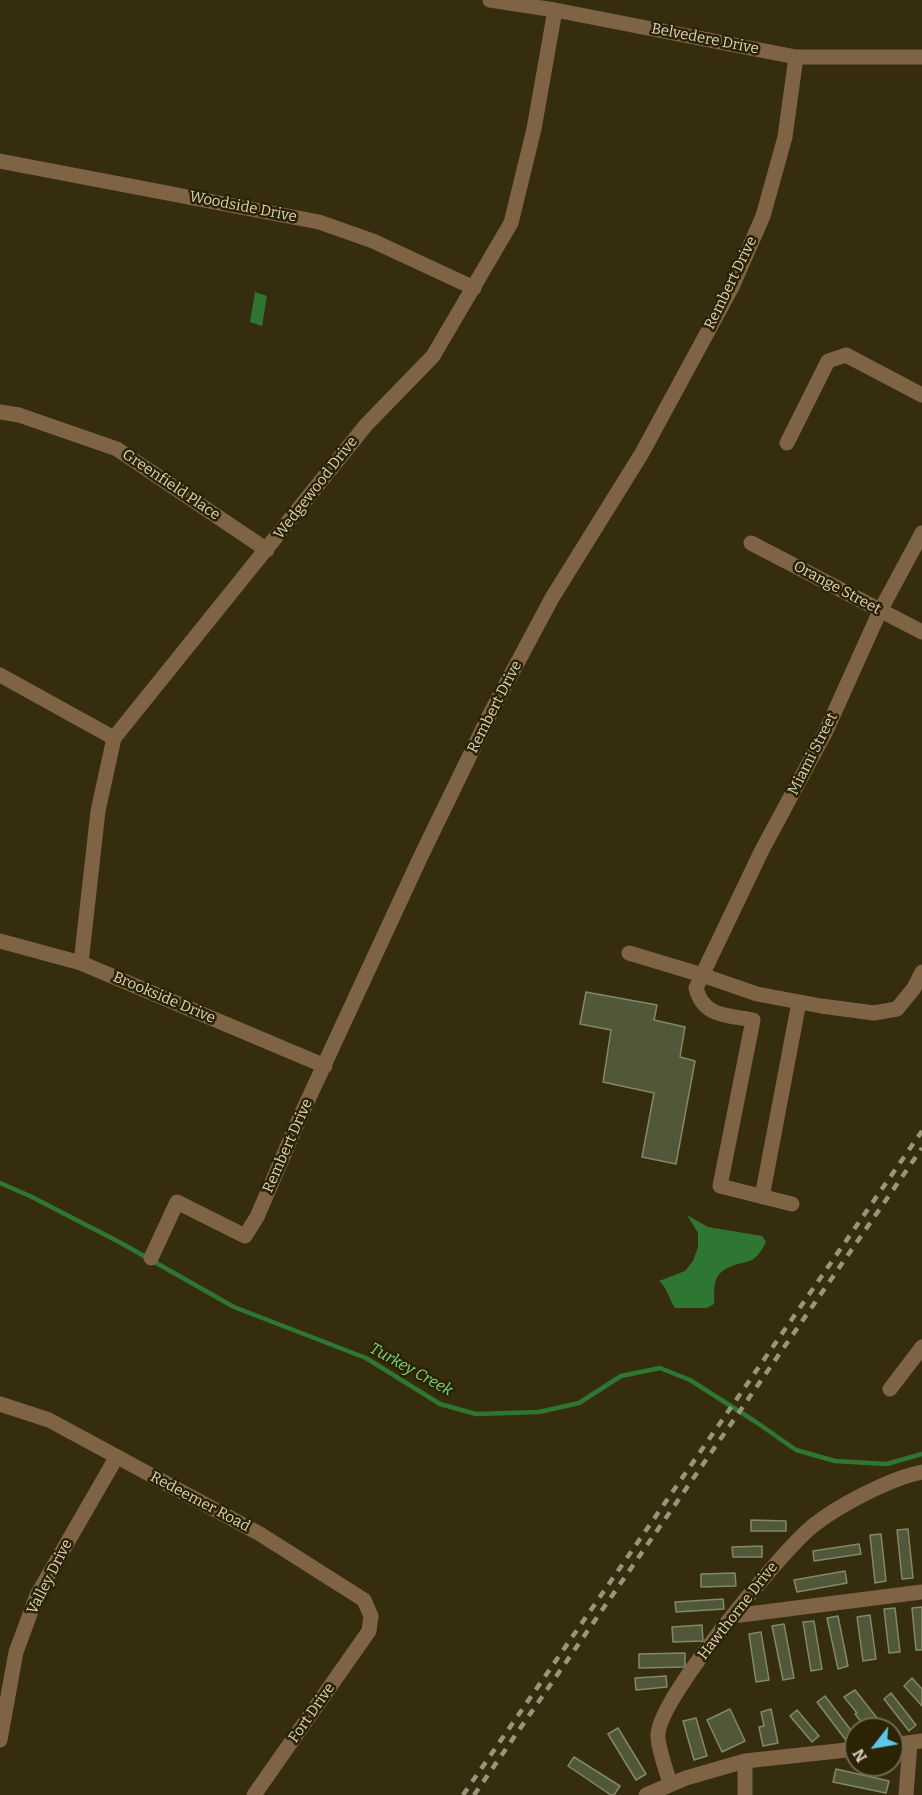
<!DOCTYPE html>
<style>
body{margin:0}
#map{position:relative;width:922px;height:1795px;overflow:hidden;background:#362d0e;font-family:Bitter,serif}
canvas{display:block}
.north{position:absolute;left:844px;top:1717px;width:60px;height:60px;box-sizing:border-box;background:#2c2304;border:2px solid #706950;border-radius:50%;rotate:239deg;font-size:16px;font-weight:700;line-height:24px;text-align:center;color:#d7d2c1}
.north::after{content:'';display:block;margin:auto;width:21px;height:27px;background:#5dc7e8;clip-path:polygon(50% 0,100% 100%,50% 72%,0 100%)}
</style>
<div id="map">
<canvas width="922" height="1795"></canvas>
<div class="north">N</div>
</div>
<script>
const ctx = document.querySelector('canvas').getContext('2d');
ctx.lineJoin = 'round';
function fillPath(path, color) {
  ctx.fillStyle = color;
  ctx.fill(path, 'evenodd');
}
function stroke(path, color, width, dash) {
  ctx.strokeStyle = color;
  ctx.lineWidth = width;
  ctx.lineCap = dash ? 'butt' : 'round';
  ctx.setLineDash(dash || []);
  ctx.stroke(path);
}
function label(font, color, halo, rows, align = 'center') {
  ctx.font = font + ' Bitter,serif';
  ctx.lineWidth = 5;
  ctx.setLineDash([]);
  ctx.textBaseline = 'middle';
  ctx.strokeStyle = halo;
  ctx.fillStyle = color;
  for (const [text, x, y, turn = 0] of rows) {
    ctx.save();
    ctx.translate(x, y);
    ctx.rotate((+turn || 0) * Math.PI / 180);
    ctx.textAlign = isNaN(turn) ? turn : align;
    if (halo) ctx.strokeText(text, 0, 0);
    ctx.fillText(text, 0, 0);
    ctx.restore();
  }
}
fillPath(new Path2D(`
 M255,292L267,296L262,326L250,322Z
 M687,1215L708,1227L762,1236L766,1242C763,1248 758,1257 752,1260C739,1265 722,1265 716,1280C713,1287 715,1297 714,1304L707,1308H675C669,1299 667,1287 659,1281L685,1271L693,1261L698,1247V1233Z`), '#2e7632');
stroke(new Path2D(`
 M0,1183L30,1196L121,1243L234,1307L366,1358L440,1404L476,1414L539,1412L579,1403L621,1376L660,1368L690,1380L756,1422L796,1450L835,1461L887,1464L922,1454`), '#2e7632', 4.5);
const building = new Path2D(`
 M586,992L657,1005L654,1020L685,1027L680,1057L695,1061L676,1164L642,1157L654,1093L603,1082L611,1030L580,1024Z
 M751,1520L786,1521V1531H751Z
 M908,1529L913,1578L902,1579L897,1530Z
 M881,1534L886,1581L875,1583L870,1535Z
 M859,1544L861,1554L814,1561L813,1551Z
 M762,1546V1557H733L732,1547Z
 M845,1571L847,1583L797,1592L794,1580Z
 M735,1573L736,1586L701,1587V1574Z
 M723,1599L724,1609L676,1612L675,1602Z
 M922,1607V1650H916L912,1608Z
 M895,1608L900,1652L889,1653L884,1609Z
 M870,1615L876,1659L863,1661L857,1617Z
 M838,1616L848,1666L838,1669L827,1618Z
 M814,1621L822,1669L811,1671L803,1622Z
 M784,1624L794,1678L783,1680L772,1626Z
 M702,1625L703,1641L673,1642L672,1627Z
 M761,1632L769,1680L756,1682L749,1634Z
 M685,1653V1667L639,1668V1654Z
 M666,1676L667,1687L636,1690L635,1678Z
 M912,1678L922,1689V1706L904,1686Z
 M855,1690L884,1727L881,1729H867L855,1714L857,1713L844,1697Z
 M891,1693L916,1725L909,1731L884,1699Z
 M825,1696L853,1733L845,1739L817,1702Z
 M730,1709L745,1741L722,1752L707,1720Z
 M771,1709L778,1743L763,1746L759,1727L764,1726L761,1712Z
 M797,1710L819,1736L812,1742L790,1716Z
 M696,1718L707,1756L694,1760L683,1721Z
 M618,1728L646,1774L636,1780L608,1734Z
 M574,1757L620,1786L614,1795H611L568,1766Z
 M836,1769L889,1781L886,1793L833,1782Z`);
fillPath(building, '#515839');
stroke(building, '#818968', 1.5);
stroke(new Path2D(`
 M490,0L555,10L796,57H922
 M0,161L319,222L373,241L474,288
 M0,412L19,415L117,449L267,550
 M787,443L828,361L846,355L922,395
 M751,543L922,632
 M0,675L114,738
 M0,941L81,963L325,1066
 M629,953L702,975L757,994L821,1006L874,1013L897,1009L914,988L922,972
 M81,963L98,811L114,738L366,425L433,356L511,223L534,129L555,10
 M762,1197L799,1002
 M792,1204L720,1186L753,1020C727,1015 703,1017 696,988L762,850L826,731L880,611L922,533
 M151,1258L177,1202L245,1236L257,1217L300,1117L421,856L491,712L552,598L642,453L732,287L763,216L785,137L796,57
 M890,1389L922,1347
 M0,1404L49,1420L260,1534L364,1600L371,1616L369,1631L254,1795
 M733,1616L922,1592
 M0,1740L16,1652L37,1595L116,1458
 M892,1745L922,1741
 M670,1784C667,1772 657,1746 658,1735C658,1699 778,1557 808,1530C833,1508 890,1478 922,1472
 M646,1795L686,1778L745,1761L856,1749
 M745,1795V1761
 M906,1795L910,1743`), '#7f6345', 15);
stroke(new Path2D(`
 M463,1795L922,1131
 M474,1795L922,1148`), '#9a947d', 4.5, [8, 8]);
label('15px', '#d7d2c1', '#2c2304', [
 ["Belvedere Drive",705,39,11],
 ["Woodside Drive",243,207,11],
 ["Rembert Drive",731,283,-64],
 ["Greenfield Place",171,485,34],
 ["Wedgewood Drive",316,488,-52],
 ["Orange Street",837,588,28],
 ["Rembert Drive",495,707,-63],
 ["Miami Street",813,754,-63],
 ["Brookside Drive",164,998,23],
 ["Rembert Drive",288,1146,-66],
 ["Redeemer Road",200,1502,28],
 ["Valley Drive",50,1577,-63],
 ["Hawthorne Drive",738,1611,-52],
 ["Fort Drive",312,1713,-55]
]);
label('italic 16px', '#7bd97e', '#2c2304', [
 ["Turkey Creek",411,1370,29]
]);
</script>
